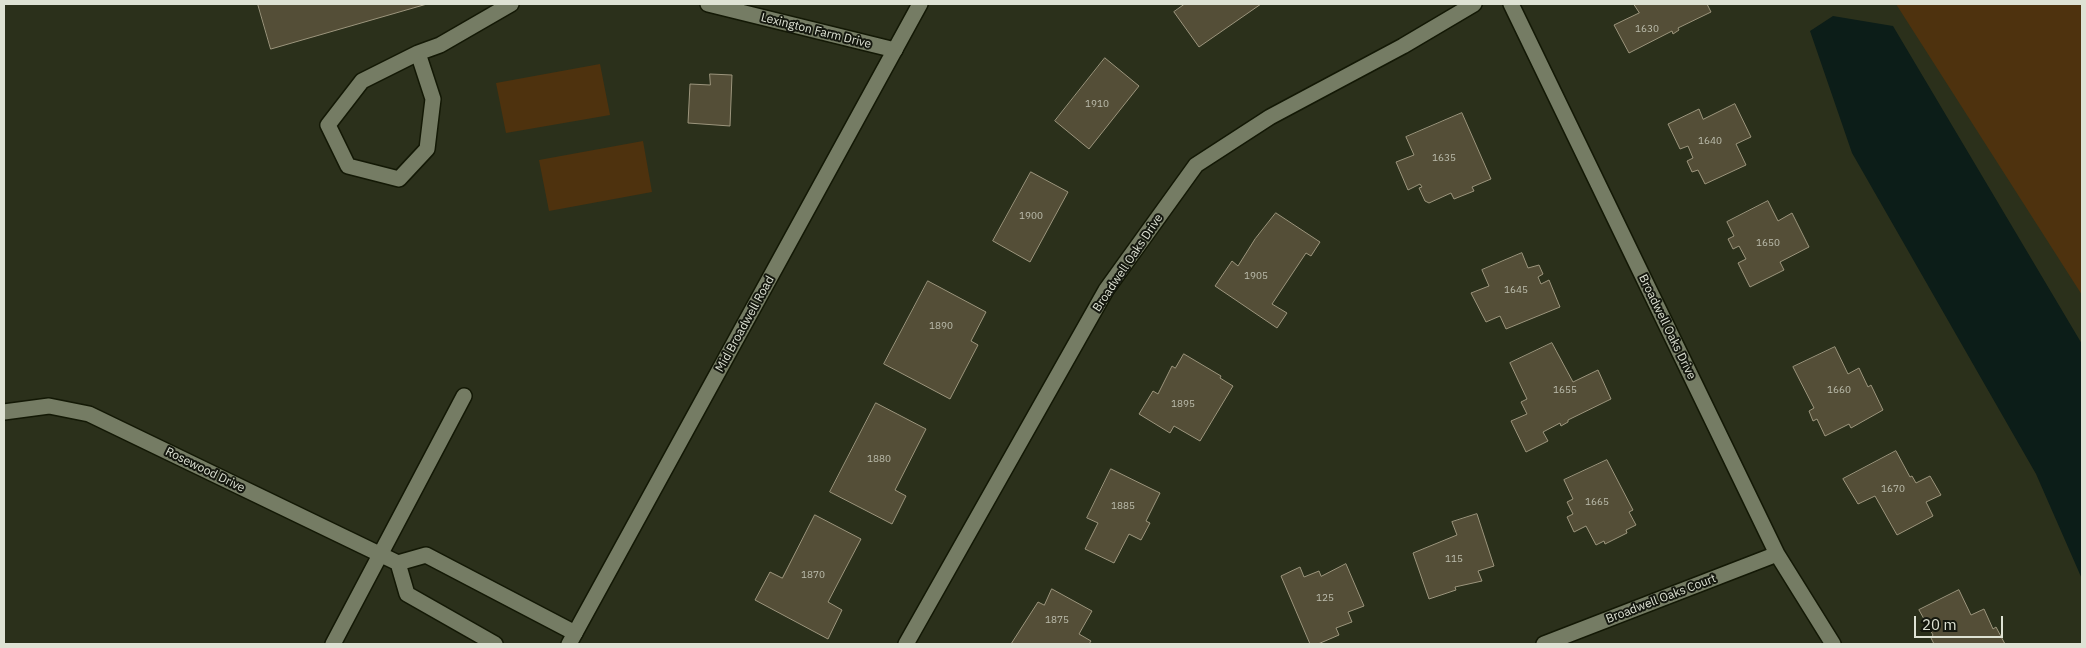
<!DOCTYPE html>
<style>
body{margin:0}
#map{position:relative;width:2086px;height:648px;overflow:hidden;background:#2b301b;font-family:"IBM Plex Sans",sans-serif}
canvas{display:block}
.frame{position:absolute;inset:0;border:5px solid #dee2d4;pointer-events:none}
.scale{position:absolute;left:1914px;top:616px;width:89px;height:22px;box-sizing:border-box;border:2px solid #dee2d4;border-top:0;padding-left:6px;font-size:15px;line-height:18px;white-space:nowrap;color:#dee2d4;-webkit-text-stroke:4px #14170e;paint-order:stroke}
</style>
<div id="map">
<canvas width="2086" height="648"></canvas>
<div class="frame"></div>
<div class="scale">20 m</div>
</div>
<script>
const ctx = document.querySelector('canvas').getContext('2d');
ctx.lineJoin = 'round';
function fillPath(path, color) {
  ctx.fillStyle = color;
  ctx.fill(path, 'evenodd');
}
function stroke(path, color, width, dash) {
  ctx.strokeStyle = color;
  ctx.lineWidth = width;
  ctx.lineCap = dash ? 'butt' : 'round';
  ctx.setLineDash(dash || []);
  ctx.stroke(path);
}
function label(font, color, halo, rows, align = 'center') {
  ctx.font = font + ' "IBM Plex Sans",sans-serif';
  ctx.lineWidth = 4;
  ctx.setLineDash([]);
  ctx.textBaseline = 'middle';
  ctx.strokeStyle = halo;
  ctx.fillStyle = color;
  for (const [text, x, y, turn = 0] of rows) {
    ctx.save();
    ctx.translate(x, y);
    ctx.rotate((+turn || 0) * Math.PI / 180);
    ctx.textAlign = isNaN(turn) ? turn : align;
    if (halo) ctx.strokeText(text, 0, 0);
    ctx.fillText(text, 0, 0);
    ctx.restore();
  }
}
fillPath(new Path2D(`
 M1896,4H2082V295Z
 M600,64L610,115L506,133L496,83Z
 M643,141L652,192L549,211L539,160Z`), '#4e320e');
fillPath(new Path2D(`
 M1833,16L1893,26L2082,344V579L2036,474L1852,153L1810,31Z`), '#0c1d18');
const building = new Path2D(`
 M258,4H427L271,49Z
 M1185,4H1261L1199,47L1174,12Z
 M1634,4H1707L1711,12L1678,28L1679,30L1673,34L1672,31L1629,53L1614,25L1639,13Z
 M1105,58L1139,86L1089,149L1055,121Z
 M710,74L732,75L730,126L688,123L690,84L710,85Z
 M1735,104L1751,137L1736,144L1746,165L1705,184L1698,170L1692,172L1687,161L1693,158L1688,146L1680,149L1668,124L1699,109L1703,119Z
 M1462,113L1491,179L1472,187L1474,191L1454,199L1451,193L1429,203L1425,201L1419,188L1422,187L1420,184L1408,190L1396,162L1414,155L1406,137Z
 M1031,172L1068,192L1030,262L993,241Z
 M1768,201L1778,221L1792,213L1809,247L1780,262L1784,270L1750,287L1738,263L1746,259L1739,246L1733,249L1728,239L1734,236L1727,222Z
 M1276,213L1320,242L1311,256L1306,253L1272,304L1287,313L1277,328L1215,286L1232,261L1238,266L1255,239Z
 M1522,253L1528,268L1539,265L1543,274L1538,277L1541,284L1549,280L1560,307L1506,329L1500,316L1486,322L1471,293L1489,286L1482,270Z
 M928,281L986,312L971,341L978,345L950,399L884,364Z
 M1552,343L1573,382L1598,370L1611,399L1568,420V422L1561,426L1560,423L1543,432L1548,441L1526,452L1511,421L1527,414L1521,402L1527,399L1510,363Z
 M1835,347L1848,374L1859,368L1868,387L1871,385L1883,410L1851,428L1849,424L1825,436L1817,419L1813,421L1809,411L1814,408L1793,367Z
 M1184,354L1221,376L1220,378L1233,386L1200,441L1174,426L1170,433L1139,414L1153,391L1158,394L1172,366L1175,368Z
 M876,403L926,429L895,490L906,496L892,524L830,492Z
 M1896,451L1910,477L1912,476L1916,483L1930,476L1941,495L1926,502L1933,516L1897,535L1875,496L1858,504L1843,479Z
 M1607,460L1633,510L1629,512L1636,525L1626,530L1627,533L1605,544L1604,541L1596,545L1586,526L1574,532L1567,517L1573,514L1567,502L1573,499L1564,480Z
 M1111,469L1160,493L1146,521L1150,523L1141,540L1129,534L1114,563L1085,549L1098,523L1087,518Z
 M1477,514L1494,566L1478,571L1482,581L1455,587L1456,590L1429,599L1413,553L1457,535L1452,522Z
 M815,515L861,539L828,602L842,610L828,639L755,600L770,572L782,578Z
 M1346,564L1364,606L1348,612L1352,622L1336,628L1339,635L1318,644H1310L1281,576L1300,567L1304,577L1319,571L1321,576Z
 M1052,589L1092,611L1079,634L1091,641L1089,644H1011L1038,602L1044,605Z
 M1959,590L1971,615L1984,609L1993,629L1996,627L2005,644H1934L1931,638L1933,635L1919,610Z`);
fillPath(building, '#544e37');
stroke(building, '#9c957d', 1);
const street = new Path2D(`
 M708,4L895,50
 M1511,4L1777,554L1833,644
 M418,53L433,99L427,149L399,179L348,166L328,125L362,81Z
 M418,53L440,45L511,4
 M4,412L49,406L89,414L398,563
 M333,644L464,396
 M495,644L407,594L398,563L426,555L575,633
 M906,644L1106,290L1196,165L1270,117L1403,46L1474,4
 M1544,644L1777,554`);
const secondary = new Path2D(`
 M569,644L920,4`);
stroke(street, '#131805', 18);
stroke(secondary, '#131805', 18);
stroke(street, '#757c64', 15);
stroke(secondary, '#757c64', 15);
label('10px', '#bcbdad', null, [
 ["1630",1647,29],
 ["1910",1097,104],
 ["1640",1710,141],
 ["1635",1444,158],
 ["1900",1031,216],
 ["1650",1768,243],
 ["1905",1256,276],
 ["1645",1516,290],
 ["1890",941,326],
 ["1655",1565,390],
 ["1660",1839,390],
 ["1895",1183,404],
 ["1880",879,459],
 ["1670",1893,489],
 ["1665",1597,502],
 ["1885",1123,506],
 ["115",1454,559],
 ["1870",813,575],
 ["125",1325,598],
 ["1875",1057,620]
]);
label('12px', '#dee2d4', '#14170e', [
 ["Lexington Farm Drive",816,31,14],
 ["Broadwell Oaks Drive",1128,263,-56],
 ["Mid Broadwell Road",745,324,-61],
 ["Broadwell Oaks Drive",1667,327,64],
 ["Rosewood Drive",205,470,26],
 ["Broadwell Oaks Court",1661,599,-21]
]);
</script>
